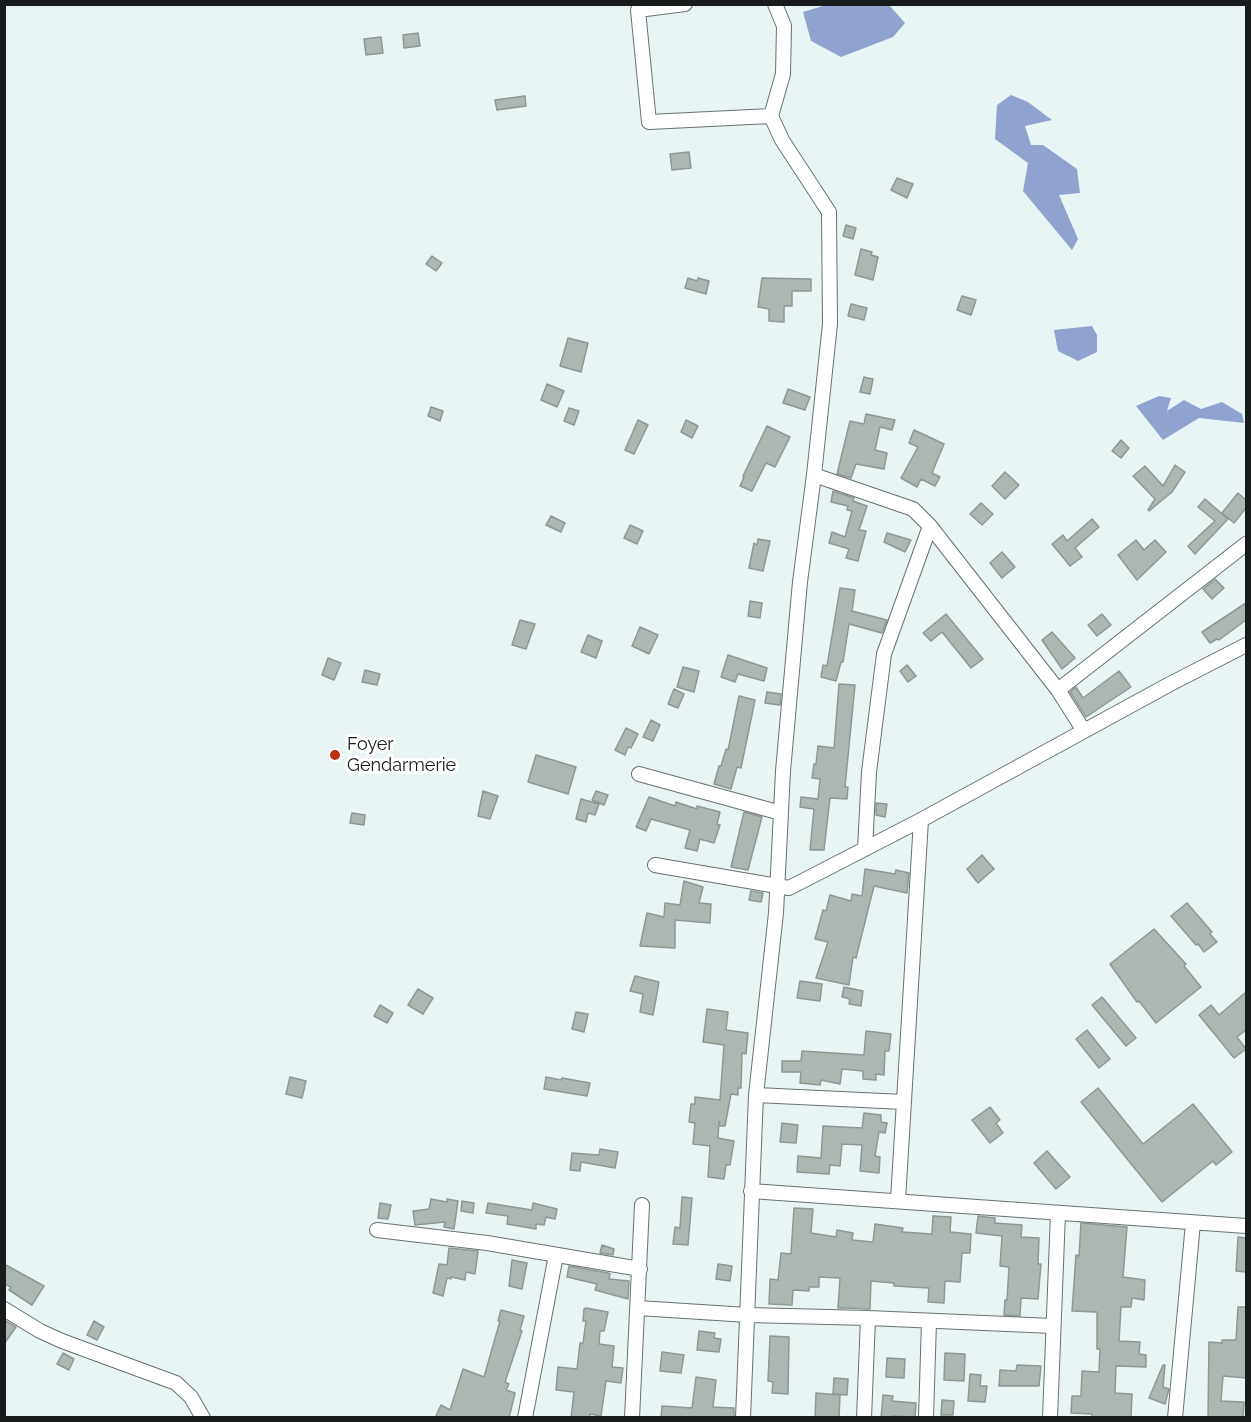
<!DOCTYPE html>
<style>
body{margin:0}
#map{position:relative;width:1251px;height:1422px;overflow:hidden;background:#e9f4f5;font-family:Raleway,sans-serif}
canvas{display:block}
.frame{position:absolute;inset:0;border:6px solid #171b1b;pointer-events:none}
</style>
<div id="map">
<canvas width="1251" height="1422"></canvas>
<div class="frame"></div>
</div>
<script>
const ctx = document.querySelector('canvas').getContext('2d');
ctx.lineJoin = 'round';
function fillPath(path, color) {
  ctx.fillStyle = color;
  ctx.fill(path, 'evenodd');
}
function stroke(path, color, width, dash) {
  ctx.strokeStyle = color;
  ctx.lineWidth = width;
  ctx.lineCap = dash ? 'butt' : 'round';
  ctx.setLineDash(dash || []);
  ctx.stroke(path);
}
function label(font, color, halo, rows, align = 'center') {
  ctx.font = font + ' Raleway,sans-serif';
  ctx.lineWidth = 6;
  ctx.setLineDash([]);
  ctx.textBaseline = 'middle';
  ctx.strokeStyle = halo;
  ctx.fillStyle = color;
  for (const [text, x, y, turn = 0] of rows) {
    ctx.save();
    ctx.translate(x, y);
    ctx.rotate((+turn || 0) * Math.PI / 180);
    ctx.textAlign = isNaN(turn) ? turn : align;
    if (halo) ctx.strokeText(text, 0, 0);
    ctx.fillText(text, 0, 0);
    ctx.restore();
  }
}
fillPath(new Path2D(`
 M829,4L889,5L905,23L893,37L841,57L811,41L803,12Z
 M1011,95L1028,102L1052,120L1025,126L1031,145H1043L1077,169L1080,193L1059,195L1078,239L1072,250L1023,191L1028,163L995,139L997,105Z
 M1092,326L1097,335V352L1078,361L1058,351L1054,330Z
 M1159,396L1171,398L1167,411L1184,400L1201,409L1222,402L1242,414L1244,423L1199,418L1163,440L1136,406Z`), '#90a3d0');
const building = new Path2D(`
 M418,33L420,46L404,48L403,35Z
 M381,37L383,53L366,55L364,39Z
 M525,96L526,106L497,110L495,100Z
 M689,152L691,168L672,170L670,154Z
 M897,178L913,184L907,198L891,190Z
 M846,225L856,228L853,239L843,236Z
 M861,249L872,252L871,255L878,257L873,280L855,275Z
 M432,256L442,263L436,271L426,264Z
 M688,278L697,281L698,278L709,281L706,294L685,288Z
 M762,278L811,279V291H792V306H784V322L769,321V309L758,307Z
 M962,296L976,300L971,315L957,310Z
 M851,304L867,308L864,320L848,316Z
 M568,338L588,343L581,372L560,366Z
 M864,377L873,379L870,394L860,392Z
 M547,384L564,391L557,407L541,400Z
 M788,389L810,397L805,410L783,403Z
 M431,407L443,411L440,421L428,416Z
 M569,408L579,411L574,425L564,421Z
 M866,414L895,420L892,430L880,427L875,450L887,453L884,469L856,464L851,478L837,474L850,421L864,424Z
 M638,420L648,425L634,454L625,450Z
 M686,420L698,426L692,438L681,432Z
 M767,426L790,437L775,467L766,463L752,491L740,486L744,477L743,476Z
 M914,430L944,444L932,473L940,477L935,486L921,479L917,487L901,478L918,447L909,443Z
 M1121,440L1129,448L1121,458L1112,451Z
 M1175,465L1185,472L1172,492L1149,511L1148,510L1155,499L1133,476L1145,466L1163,486Z
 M1005,472L1019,485L1005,499L992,486Z
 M833,491L854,498L853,501L867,506L859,530L866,531L858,561L846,558L849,549L829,543L832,532L845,537L852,511L847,510L848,506L831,502Z
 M1238,493L1246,500V508L1234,523L1222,513Z
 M1205,499L1228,519L1195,554L1188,546L1215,521L1198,507Z
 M981,503L993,514L982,525L970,514Z
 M551,516L565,523L561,532L546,525Z
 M1092,519L1099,527L1075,548L1082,557L1070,566L1052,544L1063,535L1067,541Z
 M630,525L643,531L637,544L624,538Z
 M887,533L911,540L905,552L884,542Z
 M758,539L770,541L763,571L749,568L754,543L757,545Z
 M1136,540L1144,550L1155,540L1166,552L1137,580L1118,555Z
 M1002,552L1015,567L1002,578L990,563Z
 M1215,579L1224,588L1212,599L1203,589Z
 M840,588L855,590L852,611L887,620L882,633L849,624L843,662H841L836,681L821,677L823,665L827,666Z
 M750,601L762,603L760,618L748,616Z
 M1246,603V620L1219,640L1217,639L1210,643L1202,632Z
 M946,614L983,659L971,668L942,632L931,641L923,633Z
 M1102,614L1111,625L1097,636L1088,625Z
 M520,620L535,624L526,649L512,645Z
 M640,627L658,635L649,654L632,646Z
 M1052,632L1075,658L1062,669L1042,640Z
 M588,635L602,641L596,658L581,652Z
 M728,655L767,668L764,681L738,674L735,682L721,677Z
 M328,658L341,663L334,680L322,675Z
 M907,665L916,676L908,682L900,671Z
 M683,667L699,671L694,692L677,687Z
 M365,670L380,674L377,685L362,682Z
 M1119,671L1131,687L1086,717L1070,692L1076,687L1083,698Z
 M839,684L855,685L845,787H848L847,799L830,798L824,850H810L814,809L800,807L801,797L818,799L820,779L812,778L814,764H816L818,746L834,748Z
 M674,689L684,694L678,708L668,704Z
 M767,692L781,694L780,705L765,703Z
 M739,696L755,700L741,768L737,767L731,789L714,784L719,766H721L726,749L728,750Z
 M651,720L660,725L653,741L643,737Z
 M626,728L638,734L631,748L628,747L625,755L615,750Z
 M536,755L576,767L568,794L528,782Z
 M483,791L498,796L490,819L478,816Z
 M596,791L608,795L604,805L592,800Z
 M649,797L675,806L676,802L697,809V806L720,812L717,824L720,825L714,843L700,839L697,851L685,848L690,830L651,819L646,831L636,827Z
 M581,799L599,804L595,815L588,813L586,822L576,819Z
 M876,803L887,804L885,817L876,815Z
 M744,812L762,817L748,870L731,867Z
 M352,813L365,815L364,825L350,823Z
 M982,855L994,869L978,883L967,869Z
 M865,869L895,874L896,870L909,873L907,893L874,886L856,958L853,957L849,985L816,978L828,942L815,939L823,910L826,911L830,895L851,901L852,894L862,896Z
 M684,881L703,887L699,903L711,904L710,923L675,920V948L640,946L647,913L664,917L665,903L680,905Z
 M751,891L763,893L761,902L749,900Z
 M1187,903L1212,932L1210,934L1217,942L1204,952L1198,944L1196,945L1171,916Z
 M1154,929L1186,964L1184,966L1201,987L1156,1023L1139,1001L1137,1002L1110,964Z
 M635,976L659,982L653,1015L640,1012L643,994L630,991Z
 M800,981L822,984L820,1001L797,998Z
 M844,987L863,991L861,1006L849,1004L850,999L842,997Z
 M418,989L433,998L423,1014L408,1005Z
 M1246,992V1030L1237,1037L1246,1049L1234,1058L1199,1015L1211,1005L1219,1015Z
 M1102,997L1136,1038L1126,1046L1092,1005Z
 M380,1005L393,1013L387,1023L374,1016Z
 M707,1009L728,1012L726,1030L748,1033L746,1054L742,1053L741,1088H738V1095L731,1094L725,1126H719V1121L718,1138L734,1141L730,1165H726L724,1179L708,1177L710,1146L693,1144L695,1123L689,1122L691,1104H695V1097L720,1100L724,1045L703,1042Z
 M576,1012L588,1014L584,1032L572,1029Z
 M1087,1030L1110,1059L1099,1068L1076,1039Z
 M866,1031L891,1034L889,1051H885L884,1075L876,1074V1080L863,1079V1071L842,1069L840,1084L821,1080L820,1085L800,1083L801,1072H782V1061H801L802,1051L864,1055Z
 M290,1077L306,1081L302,1098L286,1094Z
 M546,1077L561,1080L562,1078L590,1083L587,1096L544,1089Z
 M1098,1088L1143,1144L1193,1104L1232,1152L1216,1165L1213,1161L1162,1202L1081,1102Z
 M990,1107L1000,1120L996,1123L1003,1133L990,1143L972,1120Z
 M864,1113L881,1115V1122L887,1123L885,1133L879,1132L875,1156L880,1157L879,1173L860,1171L862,1145L842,1144L840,1166L830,1165L829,1174L797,1172L798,1156L821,1158L823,1126L862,1128Z
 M782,1123L798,1125L796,1143L780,1142Z
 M600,1149L618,1152L615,1168L581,1162L580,1171L570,1170L572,1153L599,1155Z
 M1047,1151L1070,1177L1056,1189L1034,1163Z
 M682,1197L692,1198L688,1245L673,1244L675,1227L680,1228Z
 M431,1199L447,1202V1199L458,1201L454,1229L444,1227L445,1222L415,1225L413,1211L429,1209Z
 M462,1201L474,1203L473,1213L461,1211Z
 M380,1203L391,1205L388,1219L378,1218Z
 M488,1203L532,1210L533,1203L557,1209L555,1219L546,1217L544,1225L536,1224V1229L507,1224L508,1216L486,1213Z
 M794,1208L813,1209L811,1233L836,1237L837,1230L853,1233L852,1240L873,1242L875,1224L903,1228L902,1232L932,1234L933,1216L951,1217L950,1232L971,1234L970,1253H962L960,1282L945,1281L944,1303L928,1302L929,1288L894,1286V1283L871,1281L870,1309L846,1308H838L840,1278L819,1277V1287H809V1291L793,1290L792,1305L769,1304L770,1279L778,1280L781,1253L791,1254Z
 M978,1216L995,1218V1223L1022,1225L1021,1237L1039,1238L1038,1264H1041L1038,1299L1021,1298L1020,1316L1004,1315L1005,1300H1007L1009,1267L1000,1266L1002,1236L976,1233Z
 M1081,1223L1127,1227L1123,1277L1145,1280L1144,1300L1132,1298L1131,1307H1121L1119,1341L1140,1342L1139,1354L1146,1355V1367L1116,1366L1115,1393L1132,1394L1131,1418H1092V1414L1071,1413L1072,1396H1081L1082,1371L1099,1372L1100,1349H1097V1312L1072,1311L1076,1255L1079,1256Z
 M1238,1237L1246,1238V1272L1236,1271Z
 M602,1245L614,1249L613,1255L600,1253Z
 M449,1248L478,1251L475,1274L466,1272L465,1280L451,1277V1279L447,1278L443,1296L433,1293L439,1264L447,1265Z
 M512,1260L527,1263L522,1289L509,1286Z
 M4,1264L44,1286L32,1305L9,1290L11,1287L4,1284Z
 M718,1264L732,1266L730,1281L716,1279Z
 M569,1266L608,1273L610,1274L609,1279L629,1281L628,1299L595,1290L597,1284L567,1277Z
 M1238,1307H1246V1378L1223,1376L1221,1401L1244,1402L1243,1418H1208L1209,1342L1222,1343V1340H1236Z
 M586,1308L608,1312L604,1331H600L599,1344L614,1346L612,1367L623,1368L621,1383L606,1381L601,1416L590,1414V1418H571L574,1392L556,1390L558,1367L577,1369L580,1343H583L586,1321H583L584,1309Z
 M501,1310L524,1316L520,1330L522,1331L505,1382L509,1384L506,1390L515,1393L509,1418H435L441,1405L450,1410L463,1369L484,1377L500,1321H498Z
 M4,1320L16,1327L4,1344Z
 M94,1321L104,1327L97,1340L87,1335Z
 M699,1331L715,1333L714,1338L721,1339L719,1352L697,1350Z
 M770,1336L789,1337L788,1394L772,1393L773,1382L768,1381Z
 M662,1352L684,1355L681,1373L660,1371Z
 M63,1353L74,1359L69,1370L57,1364Z
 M945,1353L965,1354L964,1381L944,1380Z
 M887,1358L905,1359L904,1378L886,1377Z
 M1017,1365L1041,1366L1039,1386H999L1000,1370L1016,1371Z
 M1163,1365H1165L1163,1387L1169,1389L1165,1404L1149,1398Z
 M970,1374L981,1375L980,1386H987L985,1402L968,1401Z
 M696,1377L716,1380L713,1407L734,1408V1418H661L662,1406L692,1408Z
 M834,1378L848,1379L847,1395L833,1394Z
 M816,1393L840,1395L839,1418H815Z
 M883,1395L893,1396L892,1401L916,1403L915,1417L892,1416L891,1418H881Z
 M942,1400L954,1401L953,1415H941Z`);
fillPath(building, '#adb7b2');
stroke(building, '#8e9793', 1.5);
const minor = new Path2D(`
 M685,4L638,10L649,122L771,116
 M814,475L913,509L930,526L1058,690L1084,731
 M1058,690L1246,544
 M639,774L781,813
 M865,849L869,772L884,654L930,526
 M655,865L789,888L921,820L1170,684L1246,645
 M756,1095L904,1102
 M751,1191L1246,1226
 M898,1200L921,820
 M377,1230L487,1243L640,1269
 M638,1308L748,1315L868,1318L1053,1326
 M4,1309L40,1331L62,1341L176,1383L191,1397L203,1418
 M525,1418L556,1255
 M632,1418L642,1205
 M743,1418L756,1095L776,913L783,771L800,582L814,475L830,324L829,212L782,140L771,116L783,74L784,26L775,4
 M864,1418L868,1318
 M926,1418L929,1321
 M1050,1418L1058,1213
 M1175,1418L1193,1223`);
stroke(minor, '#677172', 16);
stroke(minor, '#fff', 14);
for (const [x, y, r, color] of [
 [335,755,6,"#bc3016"]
]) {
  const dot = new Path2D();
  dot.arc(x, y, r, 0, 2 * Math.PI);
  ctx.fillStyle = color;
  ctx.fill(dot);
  stroke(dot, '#fff', 2);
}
label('18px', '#171b1b', '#fff', [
 ["Foyer",347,745],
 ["Gendarmerie",347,766]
], 'left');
</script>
